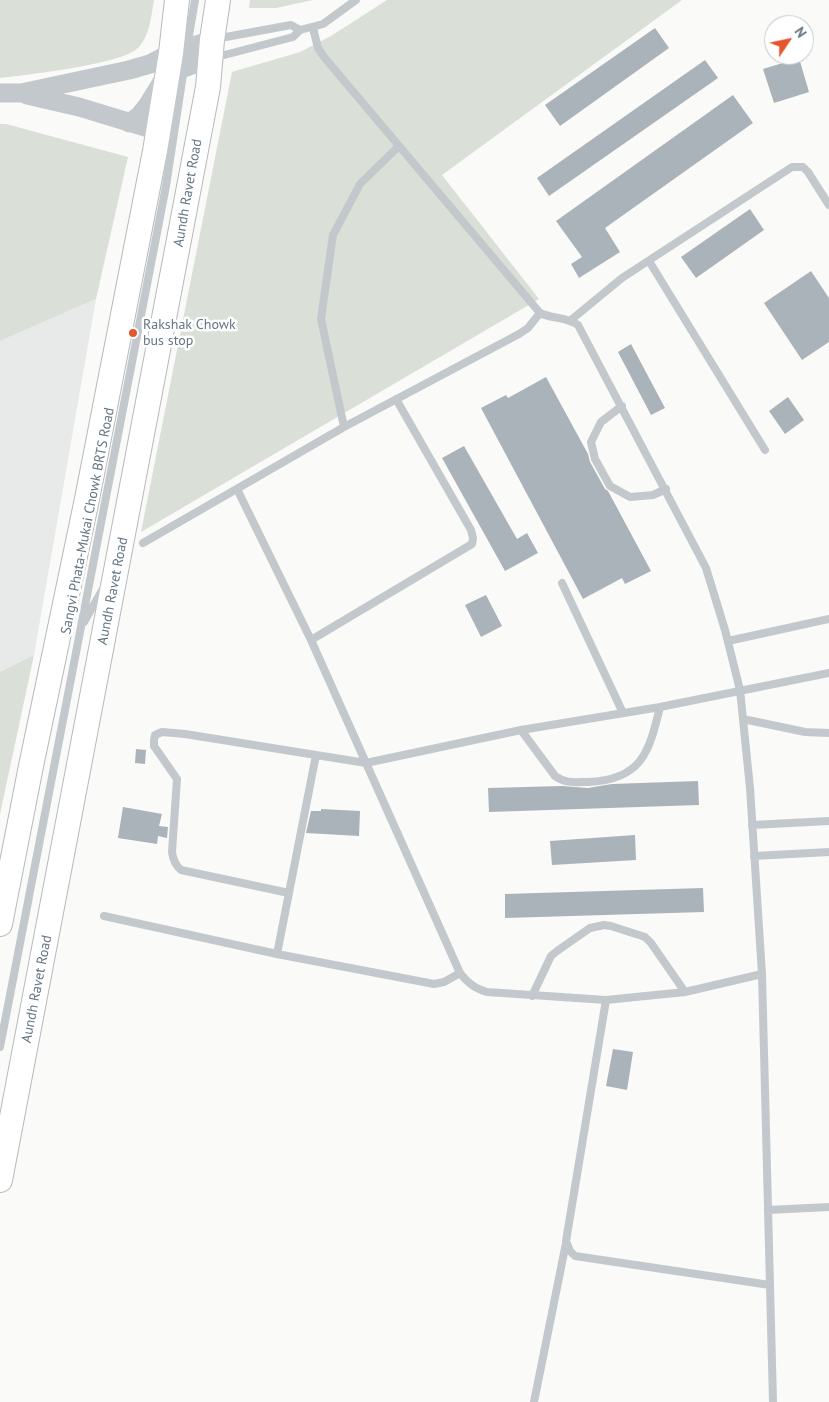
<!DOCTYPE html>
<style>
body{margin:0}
#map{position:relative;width:829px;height:1402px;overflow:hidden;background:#fafaf8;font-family:"PT Sans",sans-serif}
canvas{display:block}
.north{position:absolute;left:764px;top:15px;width:50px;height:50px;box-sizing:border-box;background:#fff;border:1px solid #c1c8cd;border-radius:50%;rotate:56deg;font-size:14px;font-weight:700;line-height:20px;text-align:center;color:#657683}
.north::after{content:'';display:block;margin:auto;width:18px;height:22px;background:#e4572e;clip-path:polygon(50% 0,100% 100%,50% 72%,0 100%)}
</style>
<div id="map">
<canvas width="829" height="1402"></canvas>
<div class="north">N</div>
</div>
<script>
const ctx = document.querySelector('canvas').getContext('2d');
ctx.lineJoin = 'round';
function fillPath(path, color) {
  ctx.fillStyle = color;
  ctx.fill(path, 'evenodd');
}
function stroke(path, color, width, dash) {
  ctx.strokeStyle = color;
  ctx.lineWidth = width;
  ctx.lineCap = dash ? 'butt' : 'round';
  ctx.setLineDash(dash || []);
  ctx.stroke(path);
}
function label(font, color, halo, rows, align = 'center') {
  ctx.font = font + ' "PT Sans",sans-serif';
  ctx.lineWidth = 5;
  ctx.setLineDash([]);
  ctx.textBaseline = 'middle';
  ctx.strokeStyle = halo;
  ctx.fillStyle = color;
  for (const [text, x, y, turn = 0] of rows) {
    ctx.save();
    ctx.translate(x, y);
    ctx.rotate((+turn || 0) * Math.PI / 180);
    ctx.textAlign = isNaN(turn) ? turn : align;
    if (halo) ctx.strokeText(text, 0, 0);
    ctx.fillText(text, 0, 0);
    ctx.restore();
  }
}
fillPath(new Path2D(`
 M96,299L34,655L0,672V341Z`), '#e8e9e9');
fillPath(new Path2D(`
 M0,0H154C151,17 150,34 139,47C126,64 25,75 0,78Z
 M250,0H313L276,8H249Z
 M387,0H682L442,175L539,299L141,532L232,72L300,52L331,36Z
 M0,124H6L128,157L96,299L0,341Z
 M34,655L0,814V672Z`), '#dadfd7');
fillPath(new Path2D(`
 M655,28L669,48L560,126L545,105Z
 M799,58L809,92L774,103L763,69Z
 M705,60L718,78L549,196L537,178Z
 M733,95L753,123L605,228L620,252L579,278L571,264L582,257L556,221Z
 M750,209L764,230L696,278L681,257Z
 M811,271L829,298V342L802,360L764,303Z
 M631,344L665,408L651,415L618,352Z
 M546,377L588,454L590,462L605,489L608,491L651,571L625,584L622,578L583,599L481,408L506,395L508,398Z
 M788,397L804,420L785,434L769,411Z
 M464,446L517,539L527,533L538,553L505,571L442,458Z
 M486,595L502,626L481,637L465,605Z
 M136,749L146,750L145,764L135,763Z
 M698,781L699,805L489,812L488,788L562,786L588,788L612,784Z
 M123,807L162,814L159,826L168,827L167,838L158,836L157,844L118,838Z
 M321,809L360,811L359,836L306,833L311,811H321Z
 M635,835L636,860L552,865L550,841Z
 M703,888L704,912L505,918V894Z
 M613,1049L633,1052L627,1090L606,1086Z`), '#aab3b9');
const primary = new Path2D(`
 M0,924L31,766L87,499L155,151L171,53L177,0
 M0,1180L208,87L212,40L218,0`);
stroke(primary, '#b5babe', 26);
stroke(new Path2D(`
 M313,28L318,48L324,57L540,313C553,319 567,317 578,325L706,568L725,630L740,690L750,788L762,974L773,1402
 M215,39L291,25L300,30
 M187,47L195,0
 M213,58L293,37L300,30L323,24L356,0
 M399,146L360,184L333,235L321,319L344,427L519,334L528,328L540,313
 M649,261L765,450
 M571,320L622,278L792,167H803L808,172L829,205
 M622,406L601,422L591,442L595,459L610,486L630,497L653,495L666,489
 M237,489L311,640L460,973C468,983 474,988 487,992L606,1000L685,992L762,974
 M143,543L344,427
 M562,583L623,713
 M84,622L104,587
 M311,640L472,544L473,538L471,530L396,399
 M728,641L829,619
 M743,719L805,732L829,733
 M521,730L555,776C566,784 576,782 588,782C642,780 649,752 660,707
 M752,825L829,821
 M754,856L829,852
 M289,893L181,870C175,865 173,860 172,852L177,779L154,746V740L155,735L162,732L185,734L366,763L521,730L660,707L829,673
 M104,916L277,954L434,984L444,982L460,973
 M277,954L316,755
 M532,996L551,956L557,951L590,928L604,925L611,926L645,937L651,943L685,992
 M606,1000L566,1241L570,1251L575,1256L770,1285
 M0,1047L166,186L184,68
 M768,1210L829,1207
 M534,1402L566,1243`), '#c3c8cc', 8);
stroke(new Path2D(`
 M0,93H21L129,70L150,64L171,53L212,40
 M27,95L79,107L158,131
 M129,123L139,116L147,106L167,74L211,58`), '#c3c8cc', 19);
stroke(primary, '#fff', 24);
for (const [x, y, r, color] of [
 [133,333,5,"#e4572e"]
]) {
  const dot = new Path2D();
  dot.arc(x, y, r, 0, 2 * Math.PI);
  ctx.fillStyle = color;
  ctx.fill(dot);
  stroke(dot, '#fff', 2);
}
label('14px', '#657683', '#fff', [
 ["Aundh Ravet Road",188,193,-80],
 ["Sangvi Phata-Mukai Chowk BRTS Road",88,521,-79],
 ["Aundh Ravet Road",113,591,-79],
 ["Aundh Ravet Road",37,989,-79]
]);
label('14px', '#657683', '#fff', [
 ["Rakshak Chowk",143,325],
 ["bus stop",143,341]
], 'left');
</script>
